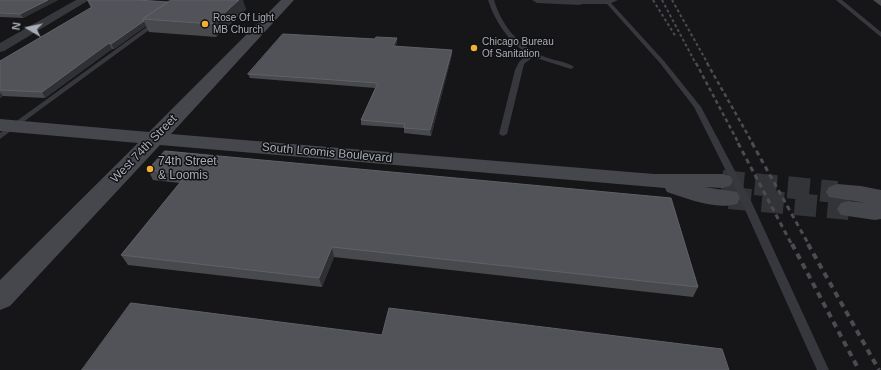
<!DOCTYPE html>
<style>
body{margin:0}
#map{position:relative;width:881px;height:370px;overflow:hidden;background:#161618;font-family:Helvetica,sans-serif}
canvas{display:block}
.north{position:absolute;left:8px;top:8px;width:40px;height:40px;-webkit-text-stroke:3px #111113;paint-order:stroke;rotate:279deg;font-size:11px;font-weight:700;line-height:16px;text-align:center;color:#a8adb8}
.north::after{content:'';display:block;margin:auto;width:14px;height:18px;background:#a8adb8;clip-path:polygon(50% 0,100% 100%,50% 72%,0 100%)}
</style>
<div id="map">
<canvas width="881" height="370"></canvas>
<div class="north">N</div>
</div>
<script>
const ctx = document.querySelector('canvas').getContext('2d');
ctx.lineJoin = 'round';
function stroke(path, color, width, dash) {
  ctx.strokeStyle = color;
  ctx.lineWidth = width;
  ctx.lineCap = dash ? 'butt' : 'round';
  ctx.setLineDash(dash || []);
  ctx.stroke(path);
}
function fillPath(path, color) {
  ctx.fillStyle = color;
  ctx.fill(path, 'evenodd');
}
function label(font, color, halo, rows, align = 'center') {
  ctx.font = font + ' Helvetica,sans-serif';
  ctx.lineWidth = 3;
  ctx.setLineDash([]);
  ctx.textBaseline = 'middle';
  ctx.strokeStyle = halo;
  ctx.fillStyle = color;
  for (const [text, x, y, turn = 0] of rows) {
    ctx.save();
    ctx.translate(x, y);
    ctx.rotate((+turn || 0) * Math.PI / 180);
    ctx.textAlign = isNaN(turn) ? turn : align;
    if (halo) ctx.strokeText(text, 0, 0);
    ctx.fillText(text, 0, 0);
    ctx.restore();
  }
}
stroke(new Path2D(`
 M722,181L837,192
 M729,198L849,209`), '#333438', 22, [22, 11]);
fillPath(new Path2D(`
 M488,0H494C502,27 521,49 548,58C556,61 568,62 574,67L571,69L533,57L524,64L507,134L503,136L499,134L515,70L519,62L528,54C509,42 495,22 488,0Z
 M618,0L611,3L664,61L701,107L752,203L829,370H817L742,203L694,107L660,63L607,4H580L577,2L580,0Z
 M836,0H842L881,32V37Z
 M155,21L160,22L0,139V133Z`), '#37383d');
fillPath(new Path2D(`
 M76,0H89L4,51L0,52V43Z
 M532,0H584L585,2L580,5L537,3Z`), '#37383d');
fillPath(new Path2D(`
 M281,0H294L171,134L654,174H722L730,176L733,181L730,186L722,188L704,187L737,192L740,198L737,204C714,210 689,199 667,192L665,188L160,145L10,306L0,310V280L138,143L0,131V119L149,132Z
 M837,184L861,186L881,190V219L875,220L841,215L837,209L841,203L849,201L866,203L829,197L826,192L829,187Z`), '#45474d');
stroke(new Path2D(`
 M653,0L676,37
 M662,0L696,64
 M672,0L708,64`), '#4a4c52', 2, [3, 2.5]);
stroke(new Path2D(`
 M696,63L739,144
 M707,63L753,144`), '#4a4c52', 2.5, [4, 3]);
stroke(new Path2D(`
 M738,143L792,245
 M752,143L809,245`), '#4a4c52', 3, [5, 4]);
stroke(new Path2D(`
 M792,244L859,370
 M808,244L879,370`), '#4a4c52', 4, [6, 5]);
fillPath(new Path2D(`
 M0,0H58L23,18L0,17Z
 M87,0H147L146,1L246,9L216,37L149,32L146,26L114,49H112L45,98L3,96L0,98V61L91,8Z
 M873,0H881V6Z
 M397,38V43L395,46L452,54L431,136L404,133V128L361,125V120L375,88L250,78L248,74L375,39Z
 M165,151L698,287L693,297L334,257L322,287L128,265L121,255L180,183L153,180L148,170Z`), '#47494d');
fillPath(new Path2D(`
 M48,0H58L23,18L20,14Z
 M239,0H243L246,9L216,37L212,24Z
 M144,21L146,26L114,49L111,44Z
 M397,38V43L393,50V46Z
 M109,43L112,49L45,98L42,92Z
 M452,50V54L431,136L430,130Z
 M0,92L3,96L0,98Z
 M332,247L334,257L322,287L319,278Z`), '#2f3033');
const building = new Path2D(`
 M0,0H48L20,14L0,13Z
 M88,0H138L168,2L143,19L144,21L111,44L109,43L42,92L0,90V61L92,7Z
 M171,0H239L212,24L143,19Z
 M283,34L375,39L376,37L397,38L393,46L452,50L430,130L404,128L405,124L361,120L378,83L248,74Z
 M165,151L671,198L698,287L332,247L319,278L121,255L187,174L148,170Z
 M131,303L382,335L389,308L722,349L729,370H82Z`);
fillPath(building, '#525359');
stroke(building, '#5f6168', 1);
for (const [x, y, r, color] of [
 [205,24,4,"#f2b134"],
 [474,48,4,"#f2b134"],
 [150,169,4,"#f2b134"]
]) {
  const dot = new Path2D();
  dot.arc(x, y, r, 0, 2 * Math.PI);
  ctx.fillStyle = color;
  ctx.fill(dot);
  stroke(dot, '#111113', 1.5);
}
label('10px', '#a8adb8', '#111113', [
 ["Rose Of Light",213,18],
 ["MB Church",213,30],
 ["Chicago Bureau",482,42],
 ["Of Sanitation",482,54]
], 'left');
label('12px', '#a8adb8', '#111113', [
 ["West 74th Street",144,149,-46],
 ["South Loomis Boulevard",327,153,5]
]);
label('12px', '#a8adb8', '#111113', [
 ["74th Street",158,162],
 ["& Loomis",158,176]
], 'left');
</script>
